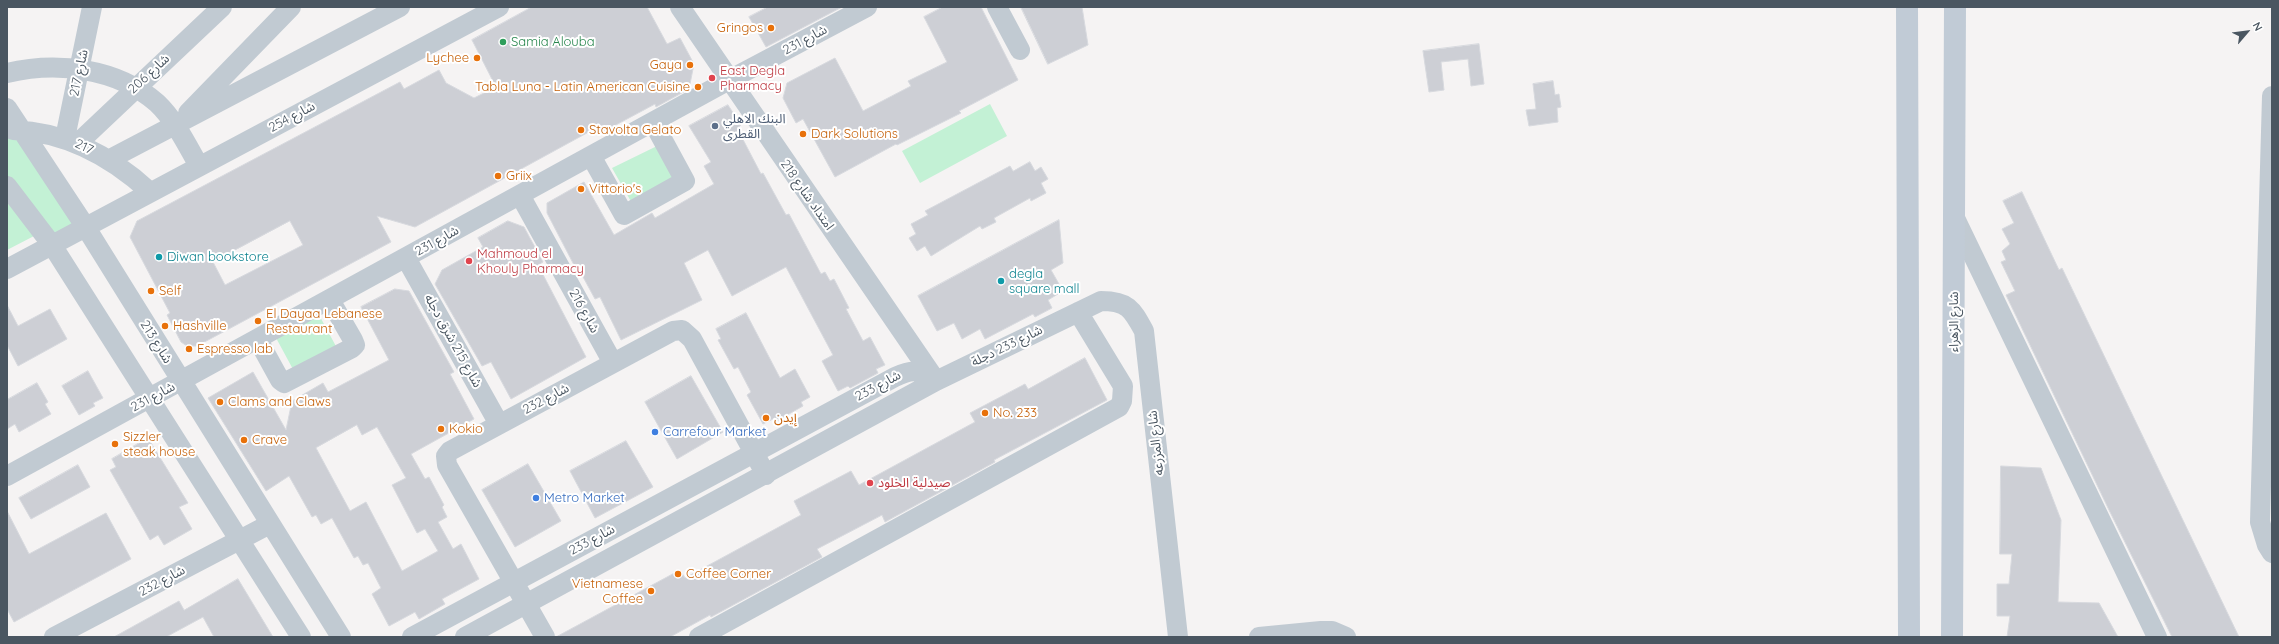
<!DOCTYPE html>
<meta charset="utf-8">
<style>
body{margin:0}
#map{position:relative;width:2279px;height:644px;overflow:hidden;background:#f5f3f3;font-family:Quicksand,sans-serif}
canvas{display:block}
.frame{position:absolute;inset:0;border:8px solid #4a5661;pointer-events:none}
.north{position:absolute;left:2227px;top:12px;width:40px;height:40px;-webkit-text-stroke:3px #fff;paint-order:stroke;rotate:62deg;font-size:11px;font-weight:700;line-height:16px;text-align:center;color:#4a5661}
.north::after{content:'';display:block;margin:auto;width:14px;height:18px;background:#4a5661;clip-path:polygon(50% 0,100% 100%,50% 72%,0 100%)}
</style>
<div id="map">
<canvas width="2279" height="644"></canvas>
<div class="frame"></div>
<div class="north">N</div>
</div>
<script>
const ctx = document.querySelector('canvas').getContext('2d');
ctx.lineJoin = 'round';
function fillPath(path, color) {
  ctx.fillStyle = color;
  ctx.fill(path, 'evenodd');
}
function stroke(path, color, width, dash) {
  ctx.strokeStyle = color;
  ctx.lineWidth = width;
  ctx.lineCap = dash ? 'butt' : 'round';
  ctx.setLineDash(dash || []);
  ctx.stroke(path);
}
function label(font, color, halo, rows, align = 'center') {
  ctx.font = font + ' Quicksand,"Noto Sans Arabic",sans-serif';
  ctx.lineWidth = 4;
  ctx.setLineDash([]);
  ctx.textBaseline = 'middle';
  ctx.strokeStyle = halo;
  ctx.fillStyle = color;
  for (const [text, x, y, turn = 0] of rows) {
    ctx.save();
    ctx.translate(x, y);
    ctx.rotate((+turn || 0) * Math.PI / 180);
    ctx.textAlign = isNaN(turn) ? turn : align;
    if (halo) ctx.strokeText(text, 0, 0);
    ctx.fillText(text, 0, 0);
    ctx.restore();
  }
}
fillPath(new Path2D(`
 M990,104L1007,136L920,183L902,151Z
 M21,136L75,223L52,237L7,177V137Z
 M657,146L676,182L633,205L612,168Z
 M7,196L34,236L7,250Z
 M318,313L338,350L295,373L275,336Z`), '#c3f1d5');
const building = new Path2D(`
 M532,7H647L667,44L680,38L694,64L689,89L656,107L655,104L599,134L596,128L415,227L377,216L391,242L197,346H187L181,342L167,315L170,313L130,237L137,221L400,82L404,89L439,70L446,83L474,98L496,87L472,40ZM290,221L303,245L225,285L213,262Z
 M768,7H842L766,47L749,17Z
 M943,7H981L1018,80L959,111L961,113L897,145L896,144L835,177L803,119L796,123L783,98L787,83L835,58L863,111L911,86L908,81L947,62L924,17Z
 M1021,7H1082L1088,45L1048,64Z
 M1479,44L1484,84L1471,86L1468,59L1441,62L1444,90L1429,92L1423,51Z
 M1553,81L1555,95L1559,94L1561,107L1557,108L1558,122L1529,126L1526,110L1536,109L1533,84Z
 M728,105L741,125L737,128L761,174L763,173L786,215L789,214L821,274L825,272L830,281L834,279L849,308L846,309L863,341L870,337L885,365L876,369L878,373L850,388L848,386L838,391L822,361L833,355L786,267L732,296L708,250L684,263L702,300L621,340L600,297L595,299L576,264L574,265L547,213V203L584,182L614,235L652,213L655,218L714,184L704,166L711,162L689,126Z
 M1030,162L1035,171L1041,167L1048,179L1041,183L1046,193L1031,201L1030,198L994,218L996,222L982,229L980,226L931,256L925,246L917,251L909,238L916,234L911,224L928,215L925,211L1010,166L1013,171Z
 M2022,192L2059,270L2062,268L2239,637H2172L2109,510L2006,295L2015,291L2001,262L2006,260L2002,251L2010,244L2002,229L2014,223L2003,201Z
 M1059,220L1063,263L1051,270L1063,291L1048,300L1052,308L1035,317L1033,314L985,339L980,329L962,339L954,323L937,331L918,296Z
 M508,221L524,227L543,262L538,265L586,357L511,399L491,362L482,366L435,284L442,270L483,247L478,238Z
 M395,289L409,291L454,372L450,374L474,419L411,454L425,479L429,477L444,505L442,507L447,517L438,522L453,549L461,544L479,579L442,599L445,604L419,619L415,612L389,626L372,594L381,588L368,563L363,565L358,556L354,558L332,518L321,524L316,515L312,517L289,476L266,491L208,398L253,372L286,430L292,401L323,383L328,392L389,360L361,307ZM357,425L362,435L377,427L406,478L392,485L417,533L425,529L438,551L402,571L366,502L350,511L316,448Z
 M7,305L18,326L50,309L67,339L18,366L7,345Z
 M746,313L780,378L795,369L810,397L801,402L803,406L775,422L773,419L763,424L747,395L751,392L738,367L734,369L718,340L721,339L716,329Z
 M1085,358L1107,400L994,460L995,462L885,522L882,515L817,549L822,557L711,617L710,615L670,637H556L680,570L685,578L801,515L794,501L851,471L859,485L975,422L970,413L1025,384L1028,389Z
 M88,371L103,398L93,403L95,406L79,415L62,386Z
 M691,376L723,432L677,459L645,402Z
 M37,383L48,402L45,404L51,414L19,432L15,424L7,429V400Z
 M148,438L188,503L179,507L192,529L164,545L158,535L150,540L110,470L116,467L112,459Z
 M626,441L653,487L595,518L570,471Z
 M528,464L561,521L515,547L482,490Z
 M78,465L90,487L31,519L19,498Z
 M2001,466L2041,468L2061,520L2058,602L2099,603L2118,637H2007L2010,616H1997V584H2009L2012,554H2000Z
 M7,511L29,554L106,513L131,559L14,622L7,609Z
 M238,579L273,637H214L203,617L166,637H114L179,601L184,610Z`);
fillPath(building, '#cdcfd5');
stroke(building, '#d7d9de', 1);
stroke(new Path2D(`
 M680,7L934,378
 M997,7L1020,50
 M7,73C57,61 117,68 157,103C175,120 187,145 199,166
 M2272,96L2260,522L2267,545L2272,553
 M7,108L85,226L341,637
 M188,113L291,7
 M13,130C67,132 111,156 150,192
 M65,138L92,7
 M78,143L222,7
 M591,156L624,215L685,181L653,122
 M110,159L400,7
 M7,186L52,245L301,637
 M520,195L613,363
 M1954,216L2157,637
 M406,258L499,424
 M7,269L499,7
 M258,340L280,380L284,383L352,348L355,345L353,340L330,300
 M7,476L729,80L867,7
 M54,637L270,524
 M412,637L895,377C914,368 918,370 936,381
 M465,637L936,381L1101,301C1128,301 1132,309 1144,331L1178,637
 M545,637L447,465L446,456L450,451L673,331L682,330L692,339L766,475
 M699,637L1119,407L1122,401L1123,386L1078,312
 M1259,637L1321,631H1332L1346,637`), '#c1cad2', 20);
stroke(new Path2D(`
 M1907,7L1909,637
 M1952,637L1955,7`), '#c1cbd6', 22);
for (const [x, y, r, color] of [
 [771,28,4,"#e8710a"],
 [503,42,4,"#2e9e5b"],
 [477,58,4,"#e8710a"],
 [690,65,4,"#e8710a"],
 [712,78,4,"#e0444e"],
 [698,87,4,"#e8710a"],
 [715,126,4,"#5c6f8a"],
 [581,130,4,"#e8710a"],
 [803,134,4,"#e8710a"],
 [498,176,4,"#e8710a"],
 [581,189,4,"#e8710a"],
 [159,257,4,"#0f9aa8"],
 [469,261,4,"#e0444e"],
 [1001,281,4,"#0f9aa8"],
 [151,291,4,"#e8710a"],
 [258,321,4,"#e8710a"],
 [165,326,4,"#e8710a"],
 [189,349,4,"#e8710a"],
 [220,402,4,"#e8710a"],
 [985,413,4,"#e8710a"],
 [766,418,4,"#e8710a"],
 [441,429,4,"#e8710a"],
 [655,432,4,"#3f7fe0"],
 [244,440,4,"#e8710a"],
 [115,444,4,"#e8710a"],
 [870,483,4,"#e0444e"],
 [536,498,4,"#3f7fe0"],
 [678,574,4,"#e8710a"],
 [651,591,4,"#e8710a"]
]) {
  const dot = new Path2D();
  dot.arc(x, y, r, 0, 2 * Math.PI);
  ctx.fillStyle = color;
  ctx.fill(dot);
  stroke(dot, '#fff', 1.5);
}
label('13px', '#c56008', '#fff', [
 ["Gringos",763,28,"right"],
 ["Lychee",469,58,"right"],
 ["Gaya",682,65,"right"],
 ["Tabla Luna - Latin American Cuisine",690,87,"right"],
 ["Stavolta Gelato",589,130],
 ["Dark Solutions",811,134],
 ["Griix",506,176],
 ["Vittorio's",589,189],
 ["Self",159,291],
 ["El Dayaa Lebanese",266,314],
 ["Restaurant",266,329],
 ["Hashville",173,326],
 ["Espresso lab",197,349],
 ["Clams and Claws",228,402],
 ["No. 233",993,413],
 ["إيدن",774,418],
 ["Kokio",449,429],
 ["Sizzler",123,437],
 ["steak house",123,452],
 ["Crave",252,440],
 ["Coffee Corner",686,574],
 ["Vietnamese",643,584,"right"],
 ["Coffee",643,599,"right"]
], 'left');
label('13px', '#4a5661', '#fff', [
 ["شارع 231",805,40,-28],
 ["شارع 217",79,73,-78],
 ["شارع 206",149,74,-43],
 ["شارع 254",292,117,-28],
 ["217",84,147,25],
 ["امتداد شارع 218",807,195,55],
 ["شارع 231",437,241,-29],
 ["شارع 216",584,311,61],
 ["شارع الزهراء",1954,322,-90],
 ["شارع 215 شرق دجله",453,341,61],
 ["شارع 213",156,342,58],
 ["شارع 233 دجلة",1007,346,-26],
 ["شارع 233",878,386,-28],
 ["شارع 231",153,397,-28],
 ["شارع 232",546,399,-28],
 ["شارع المزرعه",1156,443,-96],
 ["شارع 233",592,540,-28],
 ["شارع 232",162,581,-28]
]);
label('13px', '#27864d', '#fff', [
 ["Samia Alouba",511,42]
], 'left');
label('13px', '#be3a42', '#fff', [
 ["East Degla",720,71],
 ["Pharmacy",720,86],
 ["Mahmoud el",477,254],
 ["Khouly Pharmacy",477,269],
 ["صيدلية الخلود",878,483]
], 'left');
label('13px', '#4e5e75', '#fff', [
 ["البنك الاهلي",723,119],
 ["القطرى",723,134]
], 'left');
label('13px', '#0d838f', '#fff', [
 ["Diwan bookstore",167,257],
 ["degla",1009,274],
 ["square mall",1009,289]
], 'left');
label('13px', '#366cbe', '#fff', [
 ["Carrefour Market",663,432],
 ["Metro Market",544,498]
], 'left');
</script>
